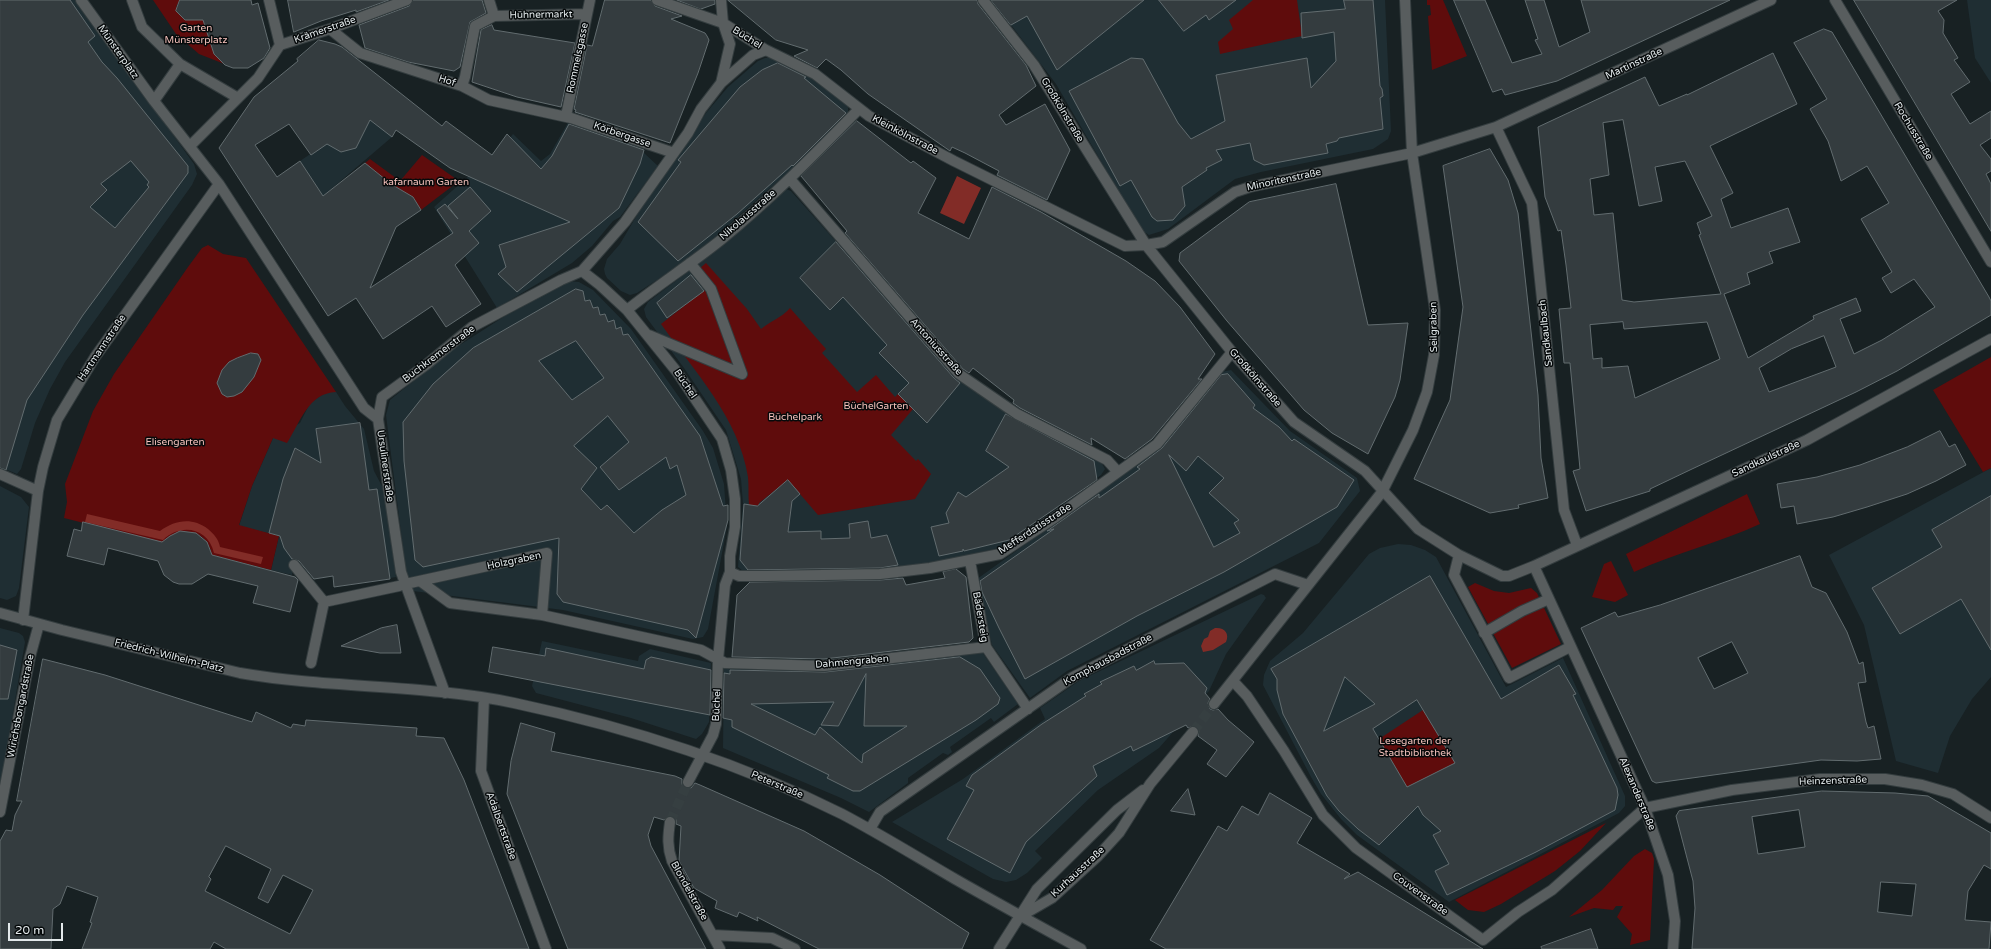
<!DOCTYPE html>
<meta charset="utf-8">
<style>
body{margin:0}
#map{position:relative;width:1991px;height:949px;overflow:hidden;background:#182123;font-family:"Varela Round",sans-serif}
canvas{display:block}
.scale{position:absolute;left:8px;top:923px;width:55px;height:18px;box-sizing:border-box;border:2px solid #e3e9eb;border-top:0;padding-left:5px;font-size:12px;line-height:14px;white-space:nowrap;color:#e3e9eb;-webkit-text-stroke:3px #060a0b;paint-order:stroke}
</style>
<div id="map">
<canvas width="1991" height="949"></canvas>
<div class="scale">20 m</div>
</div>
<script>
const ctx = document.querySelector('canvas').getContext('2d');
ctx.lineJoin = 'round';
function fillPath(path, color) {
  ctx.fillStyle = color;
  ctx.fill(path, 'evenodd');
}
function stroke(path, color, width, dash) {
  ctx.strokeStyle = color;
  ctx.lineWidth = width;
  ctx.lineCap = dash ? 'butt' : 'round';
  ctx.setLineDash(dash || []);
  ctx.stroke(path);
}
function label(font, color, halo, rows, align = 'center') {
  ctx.font = font + ' "Varela Round",sans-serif';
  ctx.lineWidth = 3;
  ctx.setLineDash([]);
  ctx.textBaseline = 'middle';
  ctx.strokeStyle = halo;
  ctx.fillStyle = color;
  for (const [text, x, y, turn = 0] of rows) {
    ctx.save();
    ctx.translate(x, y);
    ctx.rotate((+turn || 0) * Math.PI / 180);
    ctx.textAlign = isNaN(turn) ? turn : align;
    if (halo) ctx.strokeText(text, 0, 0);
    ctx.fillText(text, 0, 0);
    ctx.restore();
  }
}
fillPath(new Path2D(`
 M0,0H76L194,164L197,174L192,185L65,362L50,389L35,423L21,469L17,474L0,467Z
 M992,0H1385L1391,131L1388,139L1373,149L1261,172L1235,179L1168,229L1149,235L1141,230L1056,84Z
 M1967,0H1991V83L1975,58Z
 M765,58H774L813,78L848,106V113L802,160L709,242L677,267L637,293L630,295L621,291L607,278L605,274L604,269L607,259L620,244L647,198L706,113L728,87L758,61Z
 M367,108L396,130L392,137L323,196L300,161L331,140Z
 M570,119L642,147L644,153L658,166L620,217L613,221L592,246L572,263L497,308L434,207L472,173L477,177L513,134L541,161L550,154Z
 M786,189L791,191L962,383L1009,415L1101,462L1105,469L1101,475L998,548L941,561L898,567L744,572L738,567L743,504L741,479L726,430L684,368L646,317L644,309L648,302L711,254Z
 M569,281L579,282L593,290L631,329L703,431L713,448L724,484L727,526L708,629L703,637L693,639L563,610L413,591L406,571L387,423L386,415L390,400L449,352L505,316Z
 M1231,370L1290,431L1357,478L1360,491L1319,543L1067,671L1030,698L992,645L977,579L1157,450L1221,372Z
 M326,392H336L345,406L364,429L374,471L384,490L396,577L334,587L333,576L319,578L296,556L292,575L271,570L279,536L239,526L252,486L273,438L300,423L310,403Z
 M1991,468V677L1972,699L1950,736L1938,773L1896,761L1864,625L1829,555Z
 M0,486L21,497L29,507L19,588L16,596L7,600L0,598Z
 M1398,544L1411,545L1425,550L1436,557L1506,687L1563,658L1625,796V806L1619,813L1449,902L1357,835L1341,819L1321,794L1311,777L1263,685L1264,675L1270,661L1303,633L1369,554L1380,548Z
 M1261,594L1264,595L1266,598L1226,654L1209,691L1159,748L1098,790L1035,851L1042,858L1027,873L1016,880L1006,882L993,879L892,822L963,779L1045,719L1040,708L1079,681Z
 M0,628L19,633L23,636L25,642L0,788Z
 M542,641L638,661L639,656L650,649L711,663L709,722L702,734L696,739L631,718L536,693L532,686Z
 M982,652L1018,704L994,722L991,718L950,747L952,752L948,755L943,753L908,778V783L869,812L841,798L723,748L724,667Z`), '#1f2e33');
fillPath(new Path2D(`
 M153,0H180L176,7H179L182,13L180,15L181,16L204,19L212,49L221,54L217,57L227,65L199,54L176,34Z
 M1253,0H1297L1302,36L1220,54L1218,42L1233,29L1229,20Z
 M1427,0H1443L1467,56L1432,70L1428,16L1431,15L1430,5H1427Z
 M422,155L459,181L421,210L413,197L391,185L365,163L370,159L400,181Z
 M208,245L223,254L246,258L336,392C308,393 300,423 287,443L273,438L252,486L239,525L279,536L271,570L212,555C207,529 180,524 163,543L64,518L67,502L65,484L93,411L114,374L188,267L202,248Z
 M706,263L747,309L761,329C772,320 780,319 790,308L826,349L822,353L857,392L876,375L895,397L898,394L913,409L891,435L916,461L918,459L931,474L915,499L818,515L788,480L759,503V506L749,505C748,496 749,486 748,477C739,418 694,371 661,324L706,289L693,274Z
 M1991,357V468L1983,472L1933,390Z
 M1747,494L1760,524C1719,543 1675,553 1634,572L1626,554Z
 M1611,561L1628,595L1615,602L1592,597L1604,564Z
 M1475,583L1494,591L1509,593L1531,588L1537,593L1561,644L1512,668L1468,587Z
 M1423,710L1455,763L1407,787L1379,739Z
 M1606,823L1580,851L1555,871L1501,904L1484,912L1468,910L1455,900Z
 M1645,849L1652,853L1654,859L1650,940L1630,945L1632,934L1617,917L1623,906H1616L1613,910L1594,908L1569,917L1602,890L1634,856Z`), '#5f0c0c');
fillPath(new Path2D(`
 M957,176L981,188L964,224L940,213Z
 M87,514L160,531C175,520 192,517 208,529C214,534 219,540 220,547L263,557L261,564L214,553C208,527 180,523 163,540L85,522Z
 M1215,628C1224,627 1230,633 1226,642L1213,650L1203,652L1201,646L1204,639L1208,637L1210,631Z`), '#822c27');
const building = new Path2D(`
 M0,0H70L95,36L88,42L102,62L117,78L188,166V173L83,315L27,400L6,470L0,468ZM131,161L149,182L147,185L149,187L115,228L90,207L107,190L101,184Z
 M180,0H251L252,5L258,3L270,48L264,58L248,68H233L225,65L214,54L203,20H185L176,11Z
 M288,0H389L356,12V10L321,21L294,32Z
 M413,0H482L486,13L470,22L460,67L454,71L408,62L365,48L359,25L409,6Z
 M605,0H651L655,6L682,16L671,19L705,33L707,36L709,40L698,73L670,143L575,112L576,110L574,109L587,45L592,46Z
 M677,0H715V4L701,9Z
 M728,0H977L978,4L1026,65L1036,86L999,115L1006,125L1045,104L1070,150L1047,200L997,175L999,171L965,153L952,147L950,151L868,94L841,70L826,59L817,68L794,56L808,50L776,40Z
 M991,0H1144L1057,70L1027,16L1011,25Z
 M1159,0H1236L1209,20L1206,15L1184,31Z
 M1344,0H1373L1380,86L1382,89L1383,96L1380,98L1383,129L1339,138L1337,141L1326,144L1328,153L1264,165L1254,160L1250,143L1216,150L1222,160L1206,168L1207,170L1182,187L1185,206L1173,220L1157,221L1152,217L1131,180L1120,186L1069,91L1131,58L1143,59L1178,123L1191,139L1225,121L1216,75L1307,58L1311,88L1336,61L1334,32L1302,38L1301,13L1345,9Z
 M1454,0H1485L1512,63L1542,54L1535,40L1538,39L1525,0H1544L1559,47L1590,32L1581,0H1730L1557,81L1505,95L1502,89L1493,92Z
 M1854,0H1957L1938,11L1944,20L1943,33L1958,58L1954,60L1970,82L1951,94L1970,124L1991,111V138L1980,145L1991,159V171L1986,174L1991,184V231Z
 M492,25L494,30L575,43L561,107L517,97L472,82L481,30Z
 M1824,29L1832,32L1989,297L1991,301V315L1897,371L1856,392L1692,469L1650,489V491L1586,511L1573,471L1580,469L1570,363H1564L1559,309L1571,308L1566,265L1561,230L1558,231L1545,197L1538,127L1645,77L1659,106L1687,94V95L1773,53L1797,104L1710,146L1733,193L1721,199L1731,228L1788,208L1800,242L1769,252L1773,263L1747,273L1750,284L1724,294L1748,358L1814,319L1813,316L1856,298L1861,311L1840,319L1854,354L1882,340L1935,307L1914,279L1891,293L1882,278L1892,272L1861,219L1889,203L1867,166L1841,181L1828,141L1810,109L1827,99L1794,43ZM1623,120L1639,206L1662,201L1655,167L1685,161L1712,216L1697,223L1701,234L1699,235L1721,294L1634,302L1622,300L1613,213L1594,215L1590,179L1609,175L1603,123ZM1623,322L1624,329L1707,322L1720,359L1635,398L1628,366L1602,368V358L1593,359L1590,325ZM1824,336L1836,367L1769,392L1759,368L1791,349Z
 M319,40L335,44L342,47L442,126L446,121L492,155L507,134L541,169L552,156L569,124L644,150L640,164L619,208L517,292L498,274L506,267L499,245L570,222L450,168L396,130L392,137L370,120L356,148L341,152L327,144L311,155L289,124L255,145L277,177L300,161L323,196L365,163L391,184L413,197L421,210L396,227L370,288L453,233L437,210L445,204L458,219L448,206L470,187L491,211L469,231L479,243L455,265L481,304L446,327L432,306L383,339L356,298L328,316L219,148L254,97L298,61L297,59Z
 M778,63L806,77L804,78L846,113L793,166L792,165L737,214L678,261L638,222L681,162L678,160L740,87L762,70Z
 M857,121L911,163L913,161L936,178L918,213L969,239L992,187L1041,212L1126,261L1155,281L1180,307L1215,354L1198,379H1202L1152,439L1125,459L1091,438L1092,445L1020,408L1013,403L1014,400L973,368L969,373L963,369L845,233L847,231L801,176Z
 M1490,149L1508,180L1518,213L1538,395L1541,458L1548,498L1518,505L1519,508L1490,513L1414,479L1450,400L1463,307L1443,166Z
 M1336,184L1368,325L1408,323L1400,380L1395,397L1368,454L1332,433L1304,410L1227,321L1179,261L1180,253L1249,202Z
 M836,242L954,378L960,383L927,423L898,394L909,383L879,353L887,345L843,297L830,310L800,278Z
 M691,275L704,291L667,318L657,303Z
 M576,289L583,291L585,301L590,300L593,308L598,307L600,315L605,314L608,322L614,320L616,329L621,327L623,335L628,334L700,436L723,506L728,505V520L696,638L688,630L563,602L557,594L559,538L423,567L415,560L404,461L403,422L433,384L473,348ZM576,341L604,378L572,400L539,361ZM608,416L629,442L600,467L619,490L666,457L670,469L677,465L686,495L662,510L634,533L607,505L601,510L581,489L597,468L574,446Z
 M251,353L258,354L261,360L254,377L242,392L234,396L227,397L222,394L217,383L222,370L229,362L237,358Z
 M1228,374L1255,405L1253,408L1279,427L1292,441L1294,439L1354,480L1337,507L1224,572L1137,616L1025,679L999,628L982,592L980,581L1054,529L1047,531L1099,494V498L1140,469L1137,467L1162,448L1221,375ZM1169,455L1186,471L1198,456L1224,478L1209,493L1239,520L1234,523L1240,533L1214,547Z
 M1006,414L1094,461L1097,480L1009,540L964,551L963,549V551L939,556L931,527L949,523L946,513L958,492L966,497L1009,467L986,451Z
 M360,423L369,490L377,489L390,579L334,587L333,576L314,579L299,561L292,559L284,548L280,536L269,533L283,479L295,448L321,463L316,429Z
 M1940,431L1949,447L1955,444L1966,465L1936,481L1907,494L1867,507L1833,517L1797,524L1794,506L1781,508L1777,484L1817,477L1860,465L1907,447Z
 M788,480L800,494L792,501L788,532L821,531V539L850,538L849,524L868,521L871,538L887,535L898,565L880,568L748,570L740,560L744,504L757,506Z
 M1991,496V650L1961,599L1900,634L1872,588L1942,547L1932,530Z
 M83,522L162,542L170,536L180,531L196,533L207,542L212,555L295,577L298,580L290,612L253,603L258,586L208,574L192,584H179L173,582L164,575L158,561L108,548L104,565L67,556L74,529L81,531Z
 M1800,556L1812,587L1826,593L1847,632L1859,664L1863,662L1866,682L1858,683L1866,722L1868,728L1874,726L1881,759L1857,761L1821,760L1656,783L1652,781L1581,628L1615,612L1618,617L1660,605ZM1732,642L1748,673L1714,689L1698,658Z
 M956,569L966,577L973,638L969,642L824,659L732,657L737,595L750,582L880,580L903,578L906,585L945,578L943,572Z
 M1430,576L1501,699L1559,665L1576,694L1573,695L1617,788L1618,795L1615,810L1536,852L1447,895L1435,871L1449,864L1433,835L1441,831L1423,815L1418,806L1379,845L1358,829L1339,811L1327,796L1283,714L1277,690V679L1271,669ZM1345,677L1375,704L1324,731ZM1417,700L1455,763L1407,787L1373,729Z
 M397,625L401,653H380L341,646L381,628Z
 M0,645L17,650L8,699H0Z
 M493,647L545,656L546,648L644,669L646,660L651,657L711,670L710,715L489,672Z
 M960,657L980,669L1000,698L998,704L976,720L860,791H853L827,778L829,775L732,727V720L723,718L724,673L730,674V670L825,672ZM866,674L864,726H907L863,754L862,763L820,727L815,735L751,704L834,702L821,725L838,726Z
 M43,659L105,675L252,722L256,712L291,728L293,724L305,726L306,720L417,728L416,736L444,738L464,780L529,949H226L214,942L210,949H82L92,923L90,922L98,897L67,886L60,904L53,909L51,949H0V841L6,830L12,831L15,815L22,801H17ZM226,846L271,869L258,898L268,903L283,875L313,890L290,934L205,891L211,879L209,877Z
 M1154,661L1155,664L1184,663L1207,688L1205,693L1210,699L1208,703L1210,709L1213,710L1218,709L1228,720L1254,742L1226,777L1207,764L1217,750L1198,736L1199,730L1197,727L1194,726L1188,728L1186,725L1133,751L1131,746L1093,766L1097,776L1026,842L1010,873L947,839L974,790L966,786L972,775L1042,724L1086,696L1084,694L1102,684L1100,682L1134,666L1136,670Z
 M521,723L555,733L551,751L675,776L682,779V785L685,788H691L695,783L700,785L804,831L880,875L969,933L962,949H819L757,917L758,921L739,912L737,917L715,908L717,901L694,888L679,861L681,826L676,824V819L670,816L664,820L654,817L648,835L651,846L706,949H568L507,794L511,761Z
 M1188,789L1195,815L1171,811Z
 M1822,791L1895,793L1928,796L1991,833V869L1984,865L1968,891L1965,920L1991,922L1989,949H1692L1695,908L1693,881L1676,816L1679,811ZM1799,810L1805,847L1758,854L1752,817ZM1881,882L1916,884L1912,916L1878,912Z
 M1270,793L1312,818L1297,843L1350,874L1344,879L1358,872L1483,949H1166L1150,940L1218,826L1227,831L1242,806L1258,815Z
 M1591,929L1598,949H1542L1541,947Z`);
fillPath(building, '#343c3f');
stroke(building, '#626c6f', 1);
stroke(new Path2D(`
 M1193,732L1214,704
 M670,822L688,782`), '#363f41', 10, [10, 5]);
const minor = new Path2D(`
 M81,0L154,101L219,184L364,408L378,419
 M132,0L142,27L180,64L238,98
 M269,0L280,45
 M657,0L723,23L766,50L815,74L869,116L954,161L1125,246L1146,245L1163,242L1235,192L1250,187L1412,153L1496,127L1771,0
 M721,0L723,23L730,44L721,83
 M983,0L1034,65L1146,245L1232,352L1294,422L1365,471L1418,529L1459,555L1502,576H1509L1534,566L1807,440L1991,339
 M1835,0L1991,262
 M494,16L587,14
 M330,29L360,53L462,86L489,100L571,118L674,153
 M462,86L465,77L475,26L494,16L489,0
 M154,101L180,64
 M566,116L590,0
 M1496,127L1532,203L1564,510L1577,545
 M190,146L258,78L280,45L330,29L407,0
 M790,179L959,374L1017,414L1107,460L1118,472
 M690,263L711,289L742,374
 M582,271L600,285L627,310L677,372L722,439L731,470L735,499V527L730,556V572L725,585L718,660L716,724L713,735L688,782
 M627,310C658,285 691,264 722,239C771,199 815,154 859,109
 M649,335L742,374
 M0,474L38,491
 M1459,555L1454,575L1509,678L1570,647
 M970,561L986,647L1028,709
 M294,565L324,602L399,586
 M1534,566L1645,808L1668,875L1675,921L1673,949
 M730,572L739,576H766L880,574L930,568L1000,554L1056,517L1157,444L1232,352
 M420,581L450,603L542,615L701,650L725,663L824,666L986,647
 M410,583L547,553L542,615
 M0,613L62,630L240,673C331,689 424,684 514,703C627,727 738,762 842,814C880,834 917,857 955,879C997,903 1039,926 1081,949
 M23,620L38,491L43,467L57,420L95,357L219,184
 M1484,633L1522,611L1549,599
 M311,663L324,602
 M1233,681L1247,696L1284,751L1323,815L1356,848L1483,940
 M445,693L401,572L378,419L382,397L426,365L472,327L561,280L582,271L625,222L688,133L701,109L721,83L753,55L766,50
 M484,698L481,771L546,949
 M1214,704L1382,492L1413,430L1427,392L1434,355L1435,310L1412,153L1405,0
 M0,812L30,657L39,624
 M670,822C668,836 667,847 672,861L720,949
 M870,829L880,812L1073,677L1275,574L1308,585
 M1021,916L1052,898L1098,856L1119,833L1150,784L1193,732
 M713,935L772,938L795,949
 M1483,940L1518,912L1552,890L1645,808L1732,790L1820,779H1885L1922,785L1953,794L1991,818
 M999,949L1037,889L1117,810L1143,790`);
stroke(minor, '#343d3f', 12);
stroke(minor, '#585d5e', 10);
label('10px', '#e3e9eb', '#060a0b', [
 ["Hühnermarkt",541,15,-1],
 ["Krämerstraße",325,30,-19],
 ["Büchel",747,38,32],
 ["Münsterplatz",118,52,55],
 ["Rommelsgasse",578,58,-78],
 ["Martinstraße",1634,64,-25],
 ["Hof",447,81,18],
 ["Großkölnstraße",1062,110,59],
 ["Rochusstraße",1913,131,59],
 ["Körbergasse",622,135,19],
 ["Kleinkölnstraße",905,135,28],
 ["Minoritenstraße",1284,180,-12],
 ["Nikolausstraße",748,215,-41],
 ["Seilgraben",1434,327,-91],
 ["Sandkaulbach",1546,333,-96],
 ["Antoniusstraße",936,347,48],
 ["Hartmannstraße",102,348,-56],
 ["Buchkremerstraße",439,354,-37],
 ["Großkölnstraße",1255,378,49],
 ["Büchel",685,384,56],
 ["Sandkaulstraße",1766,459,-25],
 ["Ursulinerstraße",385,466,82],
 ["Mefferdatisstraße",1035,529,-33],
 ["Holzgraben",514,561,-12],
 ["Bädersteig",980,617,80],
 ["Friedrich-Wilhelm-Platz",169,656,14],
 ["Komphausbadstraße",1108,660,-28],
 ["Dahmengraben",852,662,-5],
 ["Büchel",717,705,-87],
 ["Wirichsbongardstraße",21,706,-79],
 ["Heinzenstraße",1833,781,-2],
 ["Peterstraße",777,785,23],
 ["Alexanderstraße",1637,794,67],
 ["Adalbertstraße",501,826,70],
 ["Kurhausstraße",1078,872,-43],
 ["Blondelstraße",689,891,61],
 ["Couvenstraße",1420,894,36]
]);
label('10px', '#f6c2bc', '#060a0b', [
 ["Garten",196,28],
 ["Münsterplatz",196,40],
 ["kafarnaum Garten",426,182],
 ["BüchelGarten",876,406],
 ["Büchelpark",795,417],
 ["Elisengarten",175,442],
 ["Lesegarten der",1415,741],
 ["Stadtbibliothek",1415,753]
]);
</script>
